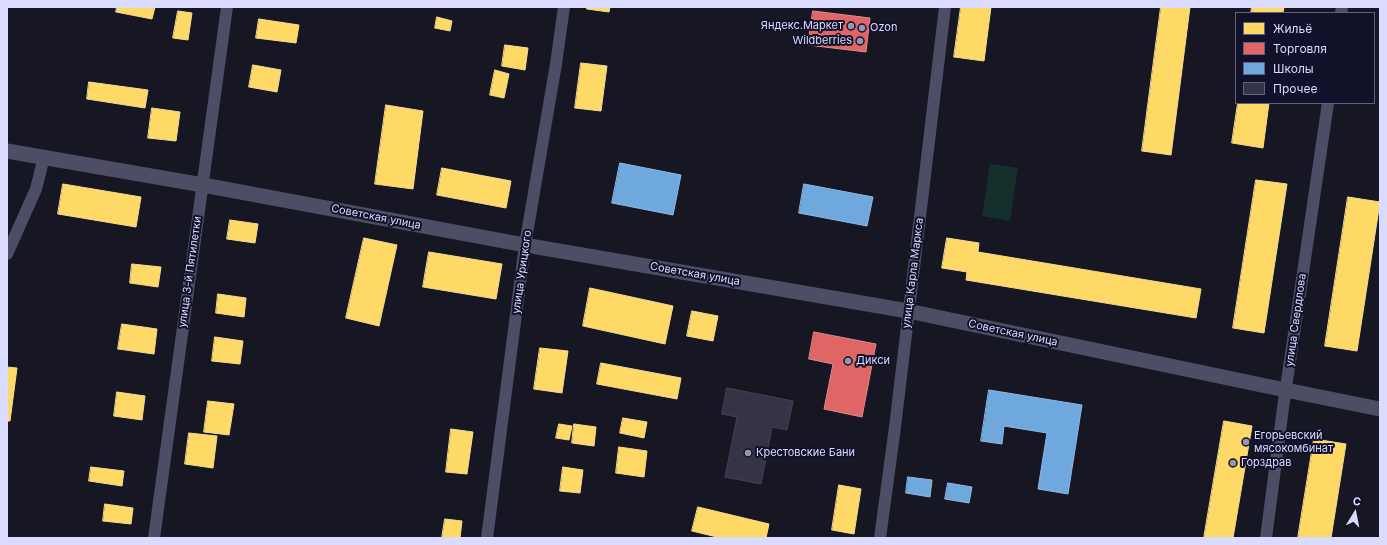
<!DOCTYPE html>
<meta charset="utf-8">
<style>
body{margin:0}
#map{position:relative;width:1387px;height:545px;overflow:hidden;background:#171724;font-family:Inter,sans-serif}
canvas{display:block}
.frame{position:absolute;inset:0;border:8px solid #dadbff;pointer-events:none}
.legend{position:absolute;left:1235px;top:12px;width:140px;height:92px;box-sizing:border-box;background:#11112a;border:1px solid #61627f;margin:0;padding:5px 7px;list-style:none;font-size:12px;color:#dadbff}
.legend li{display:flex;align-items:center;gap:8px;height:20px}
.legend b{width:20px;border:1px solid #61627f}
.north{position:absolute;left:1335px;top:493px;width:40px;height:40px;-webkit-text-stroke:3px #11112a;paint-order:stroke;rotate:10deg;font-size:11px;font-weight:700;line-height:16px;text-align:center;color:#dadbff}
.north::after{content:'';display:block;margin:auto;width:14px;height:18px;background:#dadbff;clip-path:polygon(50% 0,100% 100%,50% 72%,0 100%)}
</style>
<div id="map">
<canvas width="1387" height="545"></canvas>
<div class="frame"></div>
<ul class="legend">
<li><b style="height:11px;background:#ffd966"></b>Жильё</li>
<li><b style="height:11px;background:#e06666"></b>Торговля</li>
<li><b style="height:11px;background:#6fa8dc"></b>Школы</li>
<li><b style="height:11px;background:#353446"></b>Прочее</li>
</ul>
<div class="north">С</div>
</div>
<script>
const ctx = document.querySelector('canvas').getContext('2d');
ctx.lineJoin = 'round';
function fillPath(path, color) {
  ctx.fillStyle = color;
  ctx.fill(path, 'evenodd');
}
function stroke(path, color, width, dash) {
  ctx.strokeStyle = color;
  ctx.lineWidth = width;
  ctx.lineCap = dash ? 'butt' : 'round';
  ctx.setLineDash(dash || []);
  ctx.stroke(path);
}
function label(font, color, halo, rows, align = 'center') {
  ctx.font = font + ' Inter,sans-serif';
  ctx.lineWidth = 4;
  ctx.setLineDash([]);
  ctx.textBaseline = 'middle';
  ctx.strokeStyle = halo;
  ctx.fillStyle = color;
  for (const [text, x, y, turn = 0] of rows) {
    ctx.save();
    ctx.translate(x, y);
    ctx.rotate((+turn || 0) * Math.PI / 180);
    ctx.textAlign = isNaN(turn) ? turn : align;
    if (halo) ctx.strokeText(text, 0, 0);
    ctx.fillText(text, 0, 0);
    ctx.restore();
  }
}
fillPath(new Path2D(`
 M990,164L1018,168L1010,221L982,216Z`), '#14302d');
const homes = new Path2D(`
 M117,7H155L152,19L116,12Z
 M587,7H610L609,12L587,9Z
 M961,7H991L984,61L954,57Z
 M1161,7H1190L1171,155L1142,151Z
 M1252,7H1284L1283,13H1251Z
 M178,11L192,13L188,40L173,38Z
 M437,17L452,21L450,31L435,28Z
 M259,19L299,25L296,43L256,38Z
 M505,45L528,48L525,70L502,66Z
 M581,63L607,66L601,111L575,108Z
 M253,65L281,70L277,92L249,87Z
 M495,70L509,74L504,98L490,95Z
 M89,82L148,90L145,108L87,99Z
 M1238,103H1269L1263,148L1232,143Z
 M386,105L423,111L413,189L375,184Z
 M152,108L180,112L176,141L148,138Z
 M442,168L511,181L506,208L437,195Z
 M1256,180L1287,184L1264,333L1233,328Z
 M63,184L141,197L136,227L58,214Z
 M1348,197L1380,202L1357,351L1325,346Z
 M230,220L258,224L255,243L227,239Z
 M364,238L397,245L379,326L346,318Z
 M947,238L979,243L978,252L1201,289L1196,318L966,280L967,272L942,268Z
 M429,252L502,264L496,299L423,287Z
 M132,264L161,267L158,287L130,283Z
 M590,288L673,306L665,344L583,326Z
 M218,294L246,298L244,317L216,313Z
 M692,311L718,316L713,341L687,336Z
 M122,324L157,329L154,354L118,349Z
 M215,337L243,341L240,364L212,361Z
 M540,348L568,351L562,393L534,389Z
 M601,363L681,378L677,399L597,384Z
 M7,367L17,368L10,421H7Z
 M117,392L145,396L142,420L114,416Z
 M208,401L234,404L229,435L204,432Z
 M623,418L647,422L644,438L620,433Z
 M1224,421L1252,426L1233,538H1204Z
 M559,424L572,426L569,440L556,438Z
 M574,424L596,427L594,446L572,443Z
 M451,429L473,432L467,474L446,472Z
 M189,433L217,436L213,468L185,464Z
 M1314,439L1346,444L1331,538H1298Z
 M619,447L647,451L644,477L616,473Z
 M91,467L124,471L122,486L89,481Z
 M563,467L583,470L580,493L560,491Z
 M839,485L861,489L854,534L832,530Z
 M105,504L133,508L131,524L103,521Z
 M698,507L769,524L766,538H721L692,531Z
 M445,519L462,521L460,538H442Z`);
fillPath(homes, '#ffd966');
stroke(homes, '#f4da94', 1);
const shops = new Path2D(`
 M813,11L870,18L866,52L808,45Z
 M814,332L876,344L862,417L824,409L833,364L809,359Z`);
fillPath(shops, '#e06666');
stroke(shops, '#de8994', 1);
const schools = new Path2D(`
 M620,163L681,175L673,215L612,203Z
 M804,184L873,197L867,226L799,213Z
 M989,390L1082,405L1068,494L1038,489L1047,433L1004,426L1002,444L981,441Z
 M908,477L932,480L930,497L906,493Z
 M948,483L972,487L969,503L945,499Z`);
fillPath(schools, '#6fa8dc');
stroke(schools, '#8fb7e6', 1);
const building = new Path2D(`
 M727,388L793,401L787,430L772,427L761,484L725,477L737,417L722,414Z`);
fillPath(building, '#353446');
stroke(building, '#424257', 1);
stroke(new Path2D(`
 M1341,13L1342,7
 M7,254L36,189L44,157
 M154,538L227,7
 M487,538L525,245L556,64L564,7
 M880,538L895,427L945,7
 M1266,538L1283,408L1328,103`), '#4c4e65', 12);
stroke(new Path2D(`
 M7,151L203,185L525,245L908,311L1271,387L1380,409`), '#4c4e65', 15);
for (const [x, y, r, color] of [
 [851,26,4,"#9696b2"],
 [862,28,4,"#9696b2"],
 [860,41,4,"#9696b2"],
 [848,361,4,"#9696b2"],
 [1246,442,4,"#9696b2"],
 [748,453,4,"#9696b2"],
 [1233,463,4,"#9696b2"]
]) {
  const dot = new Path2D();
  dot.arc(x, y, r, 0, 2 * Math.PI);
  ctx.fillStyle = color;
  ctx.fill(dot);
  stroke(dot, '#11112a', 1.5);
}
label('11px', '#dadbff', '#11112a', [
 ["Яндекс.Маркет",843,26,"right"],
 ["Ozon",870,28],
 ["Wildberries",852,41,"right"],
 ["Дикси",856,361],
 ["Егорьевский",1254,436],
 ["мясокомбинат",1254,449],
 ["Крестовские Бани",756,453],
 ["Горздрав",1241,463]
], 'left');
label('11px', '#dadbff', '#11112a', [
 ["Советская улица",376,217,11],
 ["улица 3-й Пятилетки",190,272,-82],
 ["улица Урицкого",522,272,-82],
 ["улица Карла Маркса",913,273,-83],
 ["Советская улица",695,274,10],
 ["улица Свердлова",1296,320,-82],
 ["Советская улица",1013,333,12]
]);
</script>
